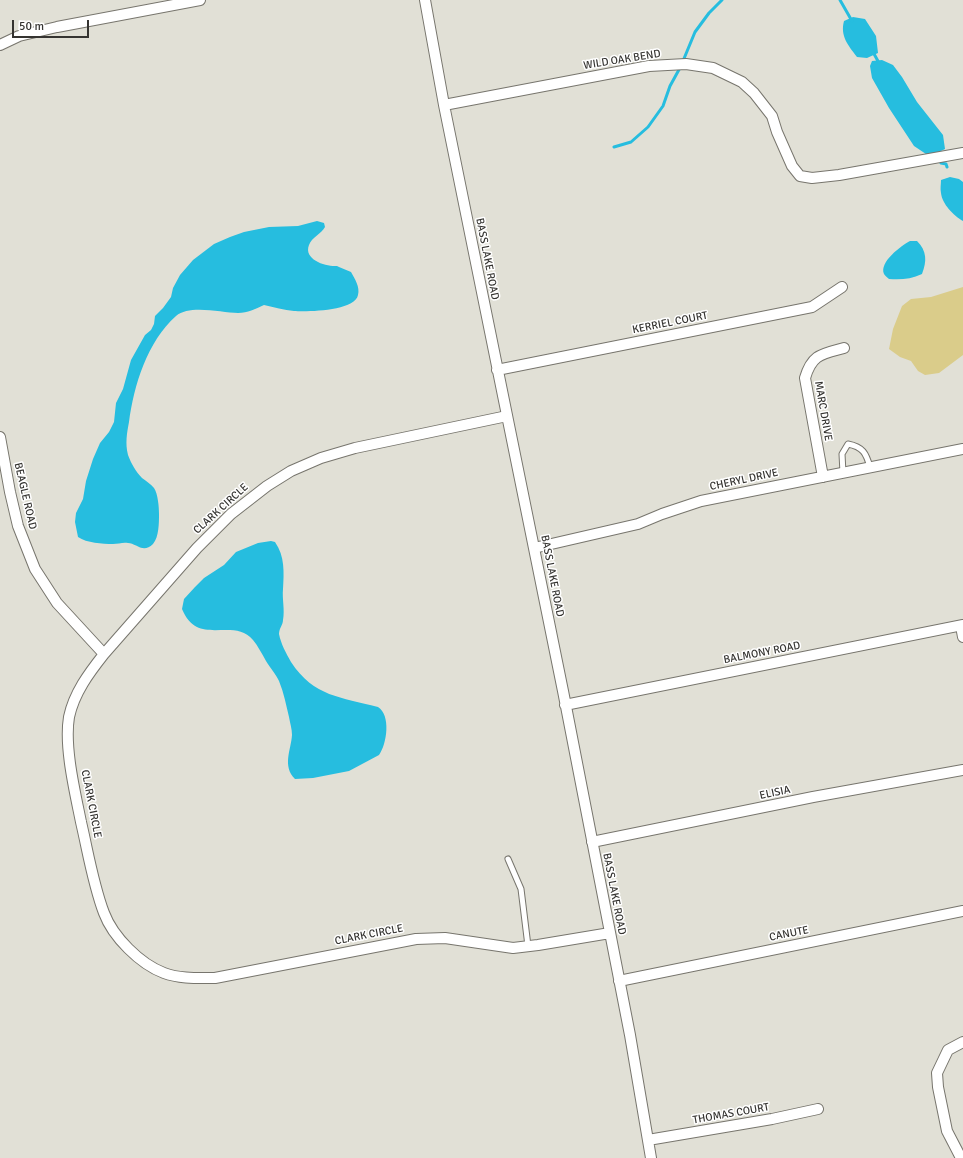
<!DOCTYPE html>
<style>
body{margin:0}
#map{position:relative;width:963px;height:1158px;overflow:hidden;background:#e1e0d6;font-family:Signika,sans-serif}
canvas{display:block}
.scale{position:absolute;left:12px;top:20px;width:77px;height:18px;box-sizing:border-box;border:2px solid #353431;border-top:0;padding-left:5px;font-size:12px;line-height:14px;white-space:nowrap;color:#353431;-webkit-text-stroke:3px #fff;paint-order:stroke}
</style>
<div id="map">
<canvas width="963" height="1158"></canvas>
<div class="scale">50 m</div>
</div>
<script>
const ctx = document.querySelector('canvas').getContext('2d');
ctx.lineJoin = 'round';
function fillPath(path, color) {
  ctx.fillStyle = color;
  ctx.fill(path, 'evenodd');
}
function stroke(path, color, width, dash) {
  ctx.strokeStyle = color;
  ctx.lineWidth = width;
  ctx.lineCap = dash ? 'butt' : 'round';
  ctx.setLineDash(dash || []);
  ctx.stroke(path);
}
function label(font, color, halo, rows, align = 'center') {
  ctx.font = font + ' Signika,sans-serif';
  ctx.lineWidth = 3;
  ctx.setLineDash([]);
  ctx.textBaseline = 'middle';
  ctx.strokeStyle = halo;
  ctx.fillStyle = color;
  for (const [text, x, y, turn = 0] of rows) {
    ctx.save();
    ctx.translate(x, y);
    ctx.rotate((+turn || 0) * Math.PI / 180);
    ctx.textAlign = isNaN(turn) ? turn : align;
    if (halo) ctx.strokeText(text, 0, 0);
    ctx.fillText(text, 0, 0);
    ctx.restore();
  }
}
fillPath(new Path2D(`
 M963,287V355L939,373L925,375L918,371L911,361L900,357L889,349L893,329L902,306L911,299L931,297Z`), '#dacc8a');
fillPath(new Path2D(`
 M853,17L865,19L876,36L878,53L867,58L857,57C848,45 840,36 844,21Z
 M882,60L893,65L902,77L917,102L943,135L945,149L937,153L926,154L914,146L889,108L872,78L870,66L872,61Z
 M950,177L959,179L963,182V221C954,216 942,204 941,193C940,189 941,184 941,180Z
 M317,221L324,223L325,227C321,234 312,237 309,245C303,260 327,267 337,266L339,267L351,272C355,279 360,287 358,295C355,311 307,312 294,311C284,310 274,307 264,305C255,309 248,313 238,313C222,313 190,304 176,316C147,342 134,385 129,422C127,433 125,443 128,455C131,463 136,472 142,478C146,481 151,484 154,488C158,494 159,507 159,514C159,523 159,537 153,544C143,554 136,543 128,543C123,542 118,544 113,544C102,544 87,543 78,537L75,522L76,513L83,499L86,481L93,459L100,443L109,432L114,422L116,403L123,389L131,360L145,335L151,330L154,324L155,316L163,308L171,297L173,288L180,275L193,260L214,244L230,237L244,232L269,227L298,226Z
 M910,241H917C927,251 927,261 922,274C911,279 901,280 889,279C887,277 885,276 884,274C879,262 901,246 910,241Z
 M271,541L275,542C285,556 284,573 283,589C282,599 285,610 283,620C283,625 279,628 279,634C281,644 286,653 291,662C314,697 341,697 378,707C391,715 387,744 379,755L349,771L313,778L295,779C282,766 291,750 292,735C292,729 290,723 289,717C286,705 284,693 279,681C276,674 270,668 266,661C262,654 258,646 253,640C233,616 198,648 182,609L184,599L195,587L204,578L224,565L236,552L258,543Z`), '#26bddf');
stroke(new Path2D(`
 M840,0L852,21
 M873,52L879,63
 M683,61L695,32L709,13L722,0
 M614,147L631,142L648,127L663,106L670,86L681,66
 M940,161L941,163L946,164L947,167`), '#26bddf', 3);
const service = new Path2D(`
 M843,473L842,454L848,444C863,447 866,453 870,467
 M508,859L521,889L528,946`);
const minor = new Path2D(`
 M425,0L444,105L563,691L630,1035L651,1158
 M0,45L19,36L57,27L200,0
 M444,105L649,66L686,64L713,68L742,82L754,93L772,116L777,132L792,166L800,176L812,178L839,175L963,153
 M497,370L812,307L842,287
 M507,416L355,448L321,458L291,471L267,486L231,514L197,548L104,654C89,673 74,693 69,717C64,747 75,792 81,822C88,852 93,884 104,913C113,937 140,964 164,973C180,979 198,978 215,978L416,939L445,938L513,948L538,945L610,933
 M0,437L10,492L18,526L35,569L57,603L104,654
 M823,477L805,378C812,354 822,354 844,348
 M534,548L638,524L662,514L701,501L963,449
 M961,626L963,637
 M565,705L963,625
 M592,842L813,797L963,770
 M619,981L963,911
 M648,1140L772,1119L818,1109
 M961,1158L947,1131L938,1087L937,1073L948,1050L963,1042`);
stroke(service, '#77756d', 7);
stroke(minor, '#77756d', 12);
stroke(service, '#fff', 5);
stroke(minor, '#fff', 10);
label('11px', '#353431', '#fff', [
 ["WILD OAK BEND",622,60,-9],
 ["BASS LAKE ROAD",487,259,79],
 ["KERRIEL COURT",670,323,-11],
 ["MARC DRIVE",823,411,80],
 ["CHERYL DRIVE",744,480,-12],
 ["BEAGLE ROAD",25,496,77],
 ["CLARK CIRCLE",221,509,-42],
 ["BASS LAKE ROAD",552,576,79],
 ["BALMONY ROAD",762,653,-11],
 ["ELISIA",775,793,-12],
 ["CLARK CIRCLE",91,804,79],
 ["BASS LAKE ROAD",614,894,79],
 ["CANUTE",789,934,-11],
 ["CLARK CIRCLE",369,935,-11],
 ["THOMAS COURT",731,1114,-10]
]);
</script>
